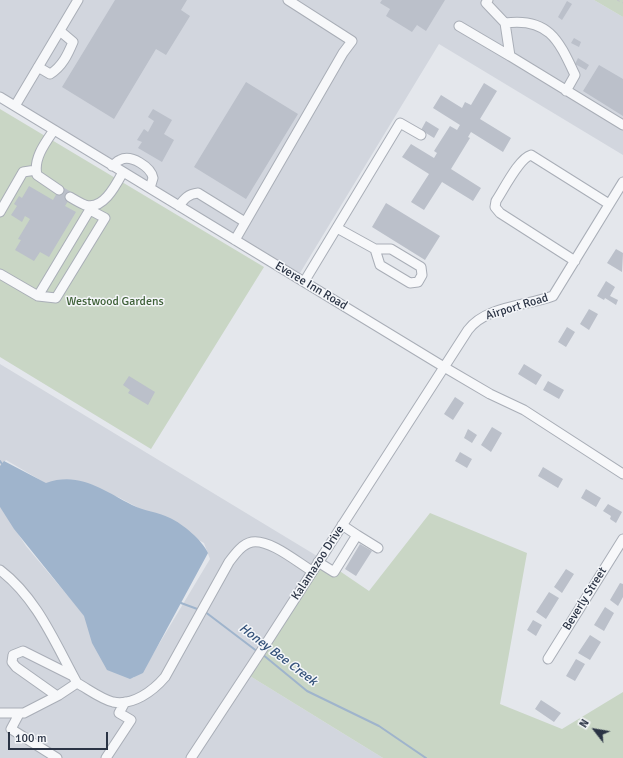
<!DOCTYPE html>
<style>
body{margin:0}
#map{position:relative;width:623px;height:758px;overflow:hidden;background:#e4e7ec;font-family:Signika,sans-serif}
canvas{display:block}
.north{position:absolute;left:575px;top:710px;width:40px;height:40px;-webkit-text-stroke:3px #f4f6f9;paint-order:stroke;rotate:301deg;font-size:11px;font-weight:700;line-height:16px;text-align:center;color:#2b3445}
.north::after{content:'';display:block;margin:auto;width:14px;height:18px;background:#2b3445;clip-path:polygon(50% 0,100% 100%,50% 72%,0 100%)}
.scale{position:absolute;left:8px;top:732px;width:100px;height:18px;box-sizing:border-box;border:2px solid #2b3445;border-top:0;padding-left:5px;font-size:12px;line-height:14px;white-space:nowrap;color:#2b3445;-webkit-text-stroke:3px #f4f6f9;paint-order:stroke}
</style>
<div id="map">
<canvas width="623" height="758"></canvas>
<div class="north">N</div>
<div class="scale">100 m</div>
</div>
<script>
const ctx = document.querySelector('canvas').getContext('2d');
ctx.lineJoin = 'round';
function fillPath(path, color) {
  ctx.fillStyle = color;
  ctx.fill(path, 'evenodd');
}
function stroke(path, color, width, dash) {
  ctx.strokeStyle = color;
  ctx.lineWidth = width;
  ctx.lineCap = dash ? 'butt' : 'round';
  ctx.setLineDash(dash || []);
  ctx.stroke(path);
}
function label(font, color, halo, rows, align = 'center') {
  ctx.font = font + ' Signika,sans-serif';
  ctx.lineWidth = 3;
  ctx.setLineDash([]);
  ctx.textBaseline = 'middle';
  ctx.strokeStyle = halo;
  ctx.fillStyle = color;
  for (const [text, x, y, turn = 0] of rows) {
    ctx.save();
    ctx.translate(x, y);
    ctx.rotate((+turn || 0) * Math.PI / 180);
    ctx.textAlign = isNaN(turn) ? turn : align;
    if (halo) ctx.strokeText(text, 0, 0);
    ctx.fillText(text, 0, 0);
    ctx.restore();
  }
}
fillPath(new Path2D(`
 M0,0H594L623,17V155L439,44L300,273L0,95Z
 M0,364L322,559L245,673L383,758H0V506L26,546L89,621L108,667L133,678L144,669L210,559L204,543L118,497L70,486L47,484L6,460L0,467Z`), '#d2d6de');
fillPath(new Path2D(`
 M594,0H623V17Z
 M0,109L264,267L151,449L0,357Z
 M430,513L527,553L500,704L562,729L623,692V758H383L245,673L322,559L369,591Z`), '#c9d6c5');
fillPath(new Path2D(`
 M4,461L46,483C80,471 104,491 132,505C144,511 158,512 170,518C183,524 202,540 208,553L143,673L130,679L107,670L92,643L84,616L14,529L0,507V466Z`), '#9fb4cc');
stroke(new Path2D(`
 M0,461L2,464
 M181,603L200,610
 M204,611L258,652
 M262,654L307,691L379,726L426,758`), '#9fb4cc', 2);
fillPath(new Path2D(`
 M115,0H187L181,10L190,16L166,55L156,49L114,119L62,87Z
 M382,0H445L426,31L417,25L412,32L386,16L390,9L380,3Z
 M567,1L572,4L562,20L558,17Z
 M574,38L581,42L579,47L571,43Z
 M578,58L589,65L586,70L575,64Z
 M599,65L623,79V116L583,91Z
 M246,82L298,114L246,199L194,167Z
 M484,83L497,91L480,119L511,138L503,152L471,132L468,137L470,138L451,169L481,188L473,201L442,182L424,210L411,202L429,174L402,157L411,144L434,158L437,153L434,151L450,126L457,130L460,125L433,108L441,95L462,108L465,102L471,105Z
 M153,109L172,120L164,134L174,140L162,162L138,148L142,142L137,140L144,129L148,132L154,121L148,117Z
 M426,121L439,129L434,138L421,130Z
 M29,186L53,200L61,186L73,193L65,206L76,212L49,257L40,252L34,261L15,250L21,240L18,239L30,219L25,216L22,222L11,215L17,206L14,204L19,196L22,198Z
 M386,203L440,236L425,260L372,227Z
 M616,249L623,253L622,272L607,263Z
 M606,281L615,287L610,296L618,300L616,305L605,298L604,300L597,296Z
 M589,309L598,314L589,330L580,324Z
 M567,327L575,332L566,347L558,342Z
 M524,364L542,375L536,385L518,374Z
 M129,376L155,392L148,405L128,393L130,390L123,385Z
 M548,381L564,390L559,399L543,390Z
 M455,397L464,403L453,420L444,414Z
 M492,427L502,433L491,452L481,445Z
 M468,429L477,435L472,443L464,438Z
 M460,452L472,459L467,468L455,461Z
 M543,467L563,479L558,488L538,476Z
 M586,489L601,498L596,507L581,498Z
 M608,504L622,512L616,523L610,519L611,516L603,511Z
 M360,544L372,551L356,576L345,569Z
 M566,569L574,574L562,593L554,587Z
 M620,583L623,584V597L618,606L610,600Z
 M549,592L559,598L546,619L536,612Z
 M605,607L614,613L604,631L594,625Z
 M533,620L542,625L536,636L527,630Z
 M590,635L601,642L590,660L578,653Z
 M576,659L585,664L575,681L566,676Z
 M541,700L561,713L554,722L535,709Z`), '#bbc0ca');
const minor = new Path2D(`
 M488,0L486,3L505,23L510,56L623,125
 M505,23C549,17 559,41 575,75L566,91
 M459,26L510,56
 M38,67L50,74C62,67 68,54 73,42L60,31
 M0,97L444,367L490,394L524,410L623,474
 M15,106L78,0
 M54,130C45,143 33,159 37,175L59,190
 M112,166C115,164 117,161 120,160C131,154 151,167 153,178L150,188
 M70,197C75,200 80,203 85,205C103,211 116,185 123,172
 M179,206C184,199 188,194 198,193L245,222
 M0,212L23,172L36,170
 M337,228L375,249H391L421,267L422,275L418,282L410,283L380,265L375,249
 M235,240L343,53L352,41L288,0
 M575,261L500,213L495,207L496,201C503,191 519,158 531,155L609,204
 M0,274L38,296L92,206
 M304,282L400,123L421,135
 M38,296L56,298L105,218L90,210
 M357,535L378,548
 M318,562L334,572L357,535L342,525
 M0,570C37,598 55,643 77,683
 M548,659L623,539
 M57,696L16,667L12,662L13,655L23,651L73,676
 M0,713H24L59,695L77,683C88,689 101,699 113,702C133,706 153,691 165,677L229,562C235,554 242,544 252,542C270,539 297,562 312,571
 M19,714L11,729L57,758
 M106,758L131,720L119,713L125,702
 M191,758L260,653L468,330C486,306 526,306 553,296L623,182`);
stroke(minor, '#a9aeb7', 11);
stroke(new Path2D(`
 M617,0L623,3`), '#c2c5cb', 1, [3, 3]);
stroke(minor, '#f7f8fa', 9);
label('12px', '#2b3445', '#f4f6f9', [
 ["Everee Inn Road",311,286,31],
 ["Airport Road",517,307,-17],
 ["Kalamazoo Drive",318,563,-57],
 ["Beverly Street",585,599,-58]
]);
label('12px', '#3f6138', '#f4f6f9', [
 ["Westwood Gardens",115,302]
]);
label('italic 13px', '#34527a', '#f4f6f9', [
 ["Honey Bee Creek",278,655,37]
]);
</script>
